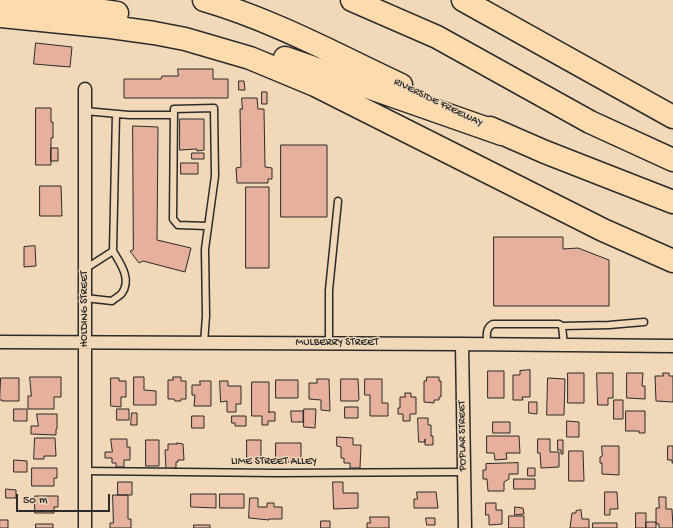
<!DOCTYPE html>
<style>
body{margin:0}
#map{position:relative;width:673px;height:528px;overflow:hidden;background:#f0d8b8;font-family:"Gochi Hand",sans-serif}
canvas{display:block}
.scale{position:absolute;left:16px;top:494px;width:94px;height:18px;box-sizing:border-box;border:2px solid #2b2b2b;border-top:0;padding-left:5px;font-size:12px;line-height:14px;white-space:nowrap;color:#2b2b2b;-webkit-text-stroke:3px #f0d8b8;paint-order:stroke}
</style>
<div id="map">
<canvas width="673" height="528"></canvas>
<div class="scale">50 m</div>
</div>
<script>
const ctx = document.querySelector('canvas').getContext('2d');
ctx.lineJoin = 'round';
function fillPath(path, color) {
  ctx.fillStyle = color;
  ctx.fill(path, 'evenodd');
}
function stroke(path, color, width, dash) {
  ctx.strokeStyle = color;
  ctx.lineWidth = width;
  ctx.lineCap = dash ? 'butt' : 'round';
  ctx.setLineDash(dash || []);
  ctx.stroke(path);
}
function label(font, color, halo, rows, align = 'center') {
  ctx.font = font + ' "Gochi Hand",sans-serif';
  ctx.lineWidth = 3;
  ctx.setLineDash([]);
  ctx.textBaseline = 'middle';
  ctx.strokeStyle = halo;
  ctx.fillStyle = color;
  for (const [text, x, y, turn = 0] of rows) {
    ctx.save();
    ctx.translate(x, y);
    ctx.rotate((+turn || 0) * Math.PI / 180);
    ctx.textAlign = isNaN(turn) ? turn : align;
    if (halo) ctx.strokeText(text, 0, 0);
    ctx.fillText(text, 0, 0);
    ctx.restore();
  }
}
const building = new Path2D(`
 M36,43L72,47L70,67L34,64Z
 M178,69H213V79H228V98H124V79H161L162,76H178Z
 M239,81H244L245,90H239Z
 M262,92H267V104H262Z
 M242,98H257L258,109H264L265,167L272,168V179H268V183H237L236,168L241,167L240,109H242Z
 M36,108H51V122H53V138H51V165H36Z
 M180,119H204V150L197,151V149L180,150Z
 M133,126L158,127L157,240L191,248L185,272L143,261L139,263L130,251L133,250Z
 M281,145H327V217H281Z
 M51,148H58V161H51Z
 M192,153H204V159H192Z
 M181,163H198V174H181Z
 M40,186H61L62,216H40Z
 M246,187H269V268H246Z
 M494,237H563V249L578,248L609,260V306H494Z
 M35,246L36,266L24,267V247Z
 M530,370V397H522L523,400H513V375H520V371Z
 M488,371H504V398H488Z
 M568,373H584V403H568Z
 M597,373H613V398H608V405H598Z
 M627,373H643L642,386H645V399L627,398Z
 M663,373H669V376H673V402L656,401L655,376H663Z
 M30,377H61V397H54V409H28V396H31Z
 M134,377H144V390L156,391V405H134Z
 M173,377H181V381H186V399H181V401H175L174,399H168V380H173Z
 M427,377H439V381H441V397H439V400H434V403L424,402V381H426Z
 M1,378H19V401H2V400H0Z
 M111,378H119V381H126V397H121V407L111,406Z
 M548,378L565,379L564,415H547Z
 M317,379H329L330,411L321,410V400L309,399V383H317Z
 M341,379H358L359,399L358,401H341Z
 M365,379H382V403H388V416H370V395H365Z
 M276,380H298V398H276Z
 M200,381H211V406H194L195,395H192V385H200Z
 M220,381H228V386H241V404H236V412H227V401L221,402Z
 M252,382H269V412H268H275V421H268V425H262V416H252Z
 M405,393H411V397H416V414H410V421H403V414H398V408H400V397H405Z
 M614,400H623V419H614Z
 M529,402H537V414L529,413Z
 M345,407H358V418H345Z
 M14,409H27V421H14Z
 M117,409H129V420H117Z
 M304,409H316L315,428L304,427Z
 M291,411H303V422H292Z
 M626,411H645V433H639V431H626Z
 M132,413H137V425H131Z
 M37,414H57V429H56V435L31,434V426H38Z
 M192,416H204V428H192Z
 M232,416H246V426H235V423H232Z
 M418,418H428V425H431V436H433V445H425V439V442H419Z
 M567,421L579,422V437H567Z
 M493,422H510V433H493Z
 M487,436H519L520,453H506L507,459L495,460L494,453H487Z
 M337,437L353,438V445H361L360,468H350V463H344V458H341V447L337,446Z
 M35,438H55L56,456H44V459H34Z
 M111,439H127V447H130V460H124V467H116V463H112V458H105V452H112Z
 M538,439H550V452H559V467L541,468L540,453H538Z
 M146,440H159V466H146Z
 M247,440H261V462H247Z
 M558,440H563V454H561V450H558Z
 M177,443L183,444L184,460H178V462H176V468L166,469L165,450H168V444H177Z
 M276,443H301V462H276Z
 M602,446H619V475L602,474V463H600V457L602,456Z
 M668,446H673V463H672V460H668Z
 M569,451H583L584,481H569Z
 M14,460L27,461V472H14Z
 M518,463V474H509V479L504,482V491H488L487,479H483V470H486V464Z
 M32,468H57V478H54V486H32Z
 M528,468H535V476H528Z
 M514,479H535V489H514Z
 M118,482H132V495H118Z
 M333,482H343V493H358V508L334,509Z
 M6,489L16,490V498H6Z
 M417,492H436L438,508H414V499H417Z
 M605,492H617L618,509H610V515H605Z
 M191,494H216V508L191,507Z
 M220,494H244V508H220Z
 M113,495H128V519H131V528H110V523H113Z
 M35,496H58V507H54V513H35Z
 M659,497H666V509H672L673,528H659V524H656V508H659Z
 M250,498H258V507H267V503H274V507H282V519H269V520L249,518Z
 M486,503H496V510H502V524L489,525V515H486Z
 M515,507L523,508L524,514L515,515Z
 M581,510L582,519H589V528H570L572,513H576V511Z
 M636,513H646V528H636Z
 M509,516H524V528H509Z
 M370,517H389V528H367V523H370Z
 M426,518H435V525H427Z
 M0,520H8V528H0Z
 M321,521H330V528H321Z
 M646,522H656V528H646Z
 M593,523H617V528H593Z
 M36,524H53V528H36Z
 M194,525H210V528H194Z`);
fillPath(building, '#e6b09c');
stroke(building, '#2b2b2b', 1);
const lane = new Path2D(`
 M85,111L129,115H174
 M85,269L113,251L116,114
 M85,298L112,301C115,298 120,296 122,293C132,279 120,263 113,251
 M562,326L609,325L644,322
 M204,343L206,316L205,249L215,176L214,108L174,109L173,219L178,225L207,226
 M329,343V290L338,201
 M487,344C487,336 485,328 493,324H559L562,326L564,345
 M85,471L277,473L464,472`);
const street = new Path2D(`
 M0,342L462,344L673,346
 M462,344L465,528
 M85,528V89`);
const highway = new Path2D(`
 M3,0L57,4L117,13
 M204,0C273,20 337,55 401,85
 M352,0L437,37L590,122L673,160
 M463,0L673,117
 M0,16L111,27L154,33L185,39L250,58L315,85L603,230L673,261
 M285,58L502,134
 M490,128L545,152L673,202`);
stroke(lane, '#2b2b2b', 9);
stroke(street, '#2b2b2b', 15);
stroke(highway, '#2b2b2b', 25);
stroke(lane, '#f0d8b8', 6);
stroke(street, '#f0d8b8', 12);
stroke(highway, '#fedbac', 22);
label('11px', '#2b2b2b', '#f0d8b8', [
 ["RIVERSIDE FREEWAY",438,103,26],
 ["HOLDING STREET",85,309,-90],
 ["MULBERRY STREET",337,343],
 ["POPLAR STREET",463,436,-91],
 ["LIME STREET ALLEY",274,462]
]);
</script>
